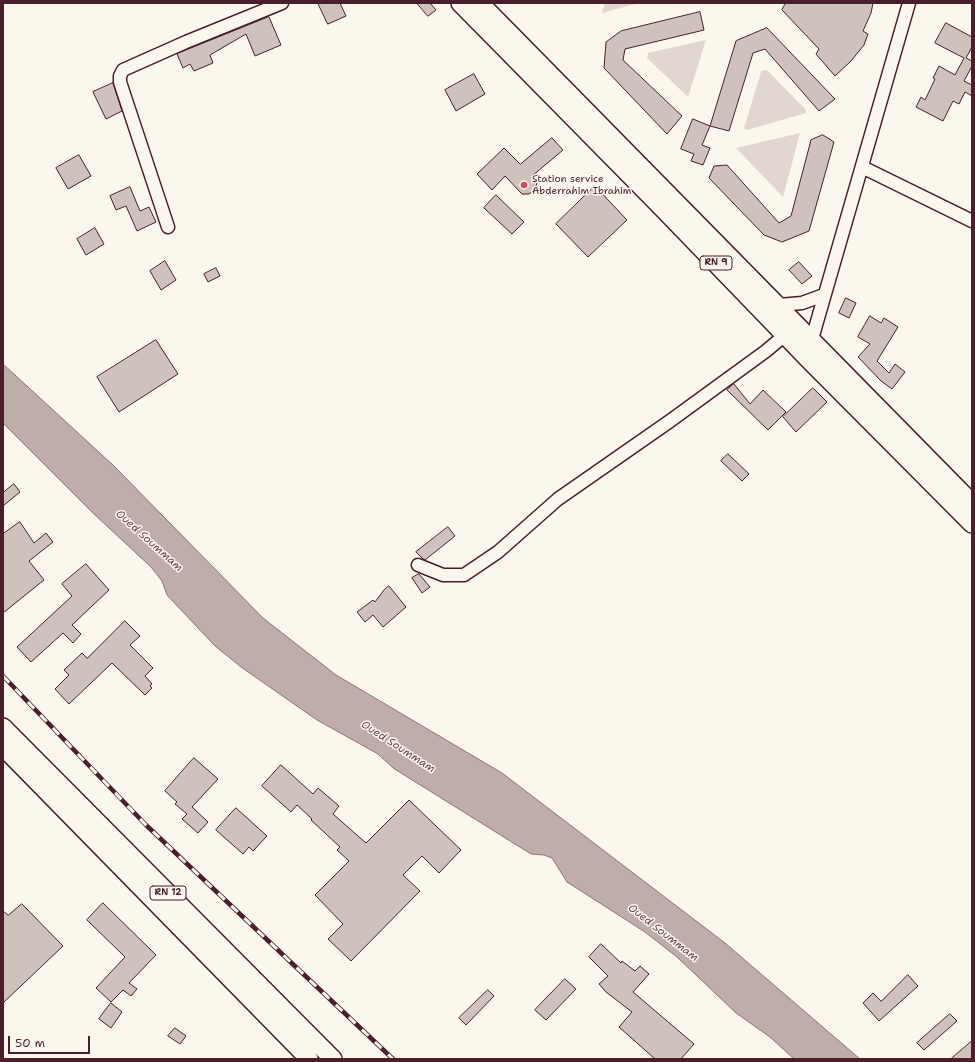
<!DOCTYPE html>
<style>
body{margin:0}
#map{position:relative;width:975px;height:1062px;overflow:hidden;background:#fbf7ec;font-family:"Shantell Sans",sans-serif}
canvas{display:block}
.frame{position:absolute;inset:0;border:4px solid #4a1f2b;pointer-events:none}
.scale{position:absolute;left:8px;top:1036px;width:82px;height:18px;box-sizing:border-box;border:2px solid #4a1f2b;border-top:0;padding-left:5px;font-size:12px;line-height:14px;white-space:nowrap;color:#4a1f2b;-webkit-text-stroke:3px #fbf7ec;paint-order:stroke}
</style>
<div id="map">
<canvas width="975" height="1062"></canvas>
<div class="frame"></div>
<div class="scale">50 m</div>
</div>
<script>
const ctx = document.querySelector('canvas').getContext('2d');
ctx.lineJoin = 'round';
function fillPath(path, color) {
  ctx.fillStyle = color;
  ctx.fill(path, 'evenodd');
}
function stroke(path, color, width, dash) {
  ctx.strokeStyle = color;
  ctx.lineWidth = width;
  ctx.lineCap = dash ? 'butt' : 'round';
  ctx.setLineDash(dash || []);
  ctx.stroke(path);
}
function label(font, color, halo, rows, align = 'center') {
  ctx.font = font + ' "Shantell Sans",sans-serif';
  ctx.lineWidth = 3;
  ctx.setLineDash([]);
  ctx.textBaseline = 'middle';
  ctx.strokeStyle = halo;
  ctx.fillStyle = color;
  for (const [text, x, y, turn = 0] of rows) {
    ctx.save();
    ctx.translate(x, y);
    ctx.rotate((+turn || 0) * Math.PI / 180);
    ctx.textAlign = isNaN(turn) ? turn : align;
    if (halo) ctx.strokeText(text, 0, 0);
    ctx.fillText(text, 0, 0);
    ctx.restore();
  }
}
fillPath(new Path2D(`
 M605,3H639L602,13Z
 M706,40L688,97L647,58L648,53Z
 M763,70L768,71L806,110V113L747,130L744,128L761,72Z
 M800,133L783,197L736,148Z`), '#e2d7d0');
const water = new Path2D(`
 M3,364L114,466L263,618L336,675L502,773L725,943L860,1059H794L770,1037L736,1013L677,957L645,932L567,882L552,858L544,855L531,854L393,768L378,754L317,720L241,667L215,646L167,595L162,581L151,567L94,514L3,423Z`);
fillPath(water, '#bfadaa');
stroke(water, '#907477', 1);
const building = new Path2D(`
 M318,3H340L346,16L328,24Z
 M417,3H430L436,10L428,16Z
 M786,3H873L871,13L863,31L868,34L864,45L851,61L835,76L816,54L819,49L782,10Z
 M700,12L704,30L625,49L623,60L682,116L667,134L604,68L606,42L621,31Z
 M269,17L281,45L255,56L246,34L210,55L213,63L194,71L190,64L183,68L177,54Z
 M946,23L972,37V47L966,58L972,61V66L964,81L972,85V96L965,92L959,104L953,101L943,121L916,107L921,97L925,100L935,79L933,78L939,66L955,75L964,58L935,43Z
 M767,28L835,99L819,111L765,49L753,53L729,131L710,126L736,41Z
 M474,74L485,94L456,111L445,90Z
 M113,83L122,111L106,119L93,92Z
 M693,119L710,126L702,145L710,148L703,165L691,161L694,154L681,149Z
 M823,135L834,142L809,231L782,242L764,235L709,178L714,166L727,165L779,223L791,216L811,140Z
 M552,138L563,150L532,176L537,182L536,189L529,194H522L505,176L492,190L477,174L504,148L520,164Z
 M79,155L91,176L68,189L56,168Z
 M595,186L627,220L588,257L556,224Z
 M130,187L140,211L149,207L156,222L137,231L126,206L116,210L110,196Z
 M496,195L524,222L512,234L484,208Z
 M95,228L104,244L86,255L77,239Z
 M165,261L176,280L161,290L150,271Z
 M799,262L812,276L802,284L789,270Z
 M216,268L220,276L208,282L204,274Z
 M846,298L856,303L849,318L839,313Z
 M870,316L881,323L884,318L898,327L877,361L889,373L895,364L905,372L892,389L881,381L858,357L870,344L858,337Z
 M156,340L178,374L119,412L97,377Z
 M734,384L750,404L763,390L786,412L768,430L727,390Z
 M813,388L827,402L796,432L783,417Z
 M728,454L749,474L742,481L721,461Z
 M14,484L20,492L3,506V493Z
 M20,522L34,543L46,533L53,542L29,561L44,580L3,613V534Z
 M448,527L455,536L425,560L422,558L416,552Z
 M86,564L109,590L72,625L81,634L73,643L63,633L31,662L17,647L72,596L62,584Z
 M419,574L430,587L422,593L412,578Z
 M389,586L406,607L383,627L373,615L365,622L357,612L373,600L375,602L384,590Z
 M125,621L140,636L130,645L153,668L145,676L152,684L150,686L152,688L145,695L112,663L69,704L55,689L69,675L64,670L82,653L87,658Z
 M194,758L218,779L192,807L208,822L198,833L182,819L187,814L175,804L177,802L165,791Z
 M281,765L313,794L318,788L339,806L333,814L366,843L409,800L461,850L439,873L422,856L403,875L420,891L351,961L328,939L343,924L315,895L349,861L337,850L340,847L311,820L312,819L297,805L291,812L262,786Z
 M236,808L267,836L253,851L249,847L243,854L216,830Z
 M103,903L156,955L129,983L137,989L131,996L123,990L111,1002L96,988L125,957L87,920Z
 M22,904L63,946L3,1003V911L8,915Z
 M601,944L621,963L622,961L635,971L640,966L649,974L633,992L694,1044L681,1059H655L619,1027L632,1012L606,992L599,984L608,976L589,957Z
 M908,975L918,986L879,1021L863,1003L873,993L881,1001Z
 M565,979L576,989L546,1020L535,1010Z
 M488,990L494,996L466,1025L459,1018Z
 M111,1003L122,1012L111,1028L99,1019Z
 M950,1014L957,1021L924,1050L917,1043Z
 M175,1028L186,1036L180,1044L168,1036Z
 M972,1041V1059H951Z`);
fillPath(building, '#cfc2bc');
stroke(building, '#4a1f2b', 1);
const minor = new Path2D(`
 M862,167L972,221
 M168,227L120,82V76L123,70L186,42L282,3
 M779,305L802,303L824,295
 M812,339L909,3
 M418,565L443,575H464L498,552L558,499L670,421L766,351L785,335`);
const highway = new Path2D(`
 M460,3L664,210L808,359L972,524
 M480,3L972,503
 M3,727L333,1059
 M3,747L309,1059`);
stroke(minor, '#4a1f2b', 15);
stroke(highway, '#4a1f2b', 20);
stroke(minor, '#fbf7ec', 12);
stroke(highway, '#fbf7ec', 17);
const rail = new Path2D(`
 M3,676L146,825L393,1059`);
stroke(rail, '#4a1f2b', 4.5);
stroke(rail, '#fbf7ec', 3, [9]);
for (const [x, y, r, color] of [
 [524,185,4,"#d1495b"]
]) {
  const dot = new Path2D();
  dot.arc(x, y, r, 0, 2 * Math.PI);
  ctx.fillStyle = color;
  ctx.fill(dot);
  stroke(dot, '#fbf7ec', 1.5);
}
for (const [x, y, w] of [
 [716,263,32],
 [168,893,36]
]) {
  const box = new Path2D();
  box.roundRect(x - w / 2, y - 7, w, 14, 3);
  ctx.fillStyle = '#fbf7ec';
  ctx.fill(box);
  stroke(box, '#4a1f2b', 1);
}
label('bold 9px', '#4a1f2b', null, [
 ["RN 9",716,263],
 ["RN 12",168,893]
]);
label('10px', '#4a1f2b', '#fbf7ec', [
 ["Station service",532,179],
 ["Abderrahim Ibrahim",532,191]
], 'left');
label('italic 11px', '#6d4a51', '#fbf7ec', [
 ["Oued Soummam",149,541,42],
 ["Oued Soummam",398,747,33],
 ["Oued Soummam",663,933,38]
]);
</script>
